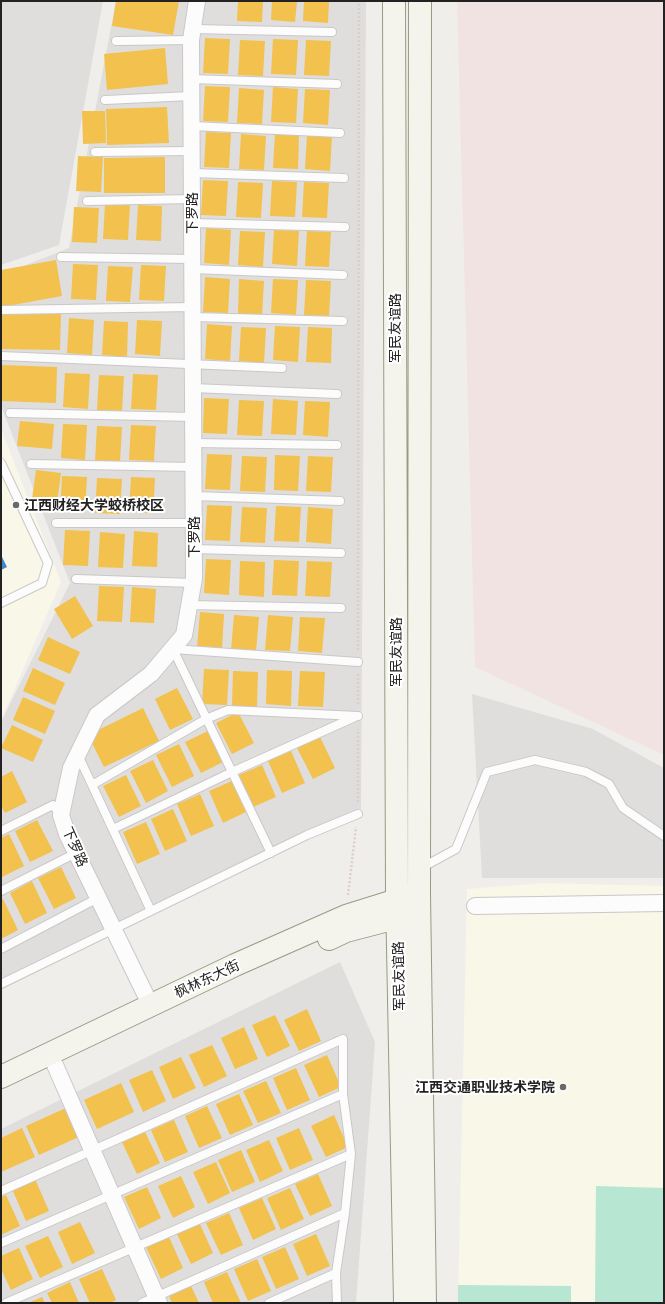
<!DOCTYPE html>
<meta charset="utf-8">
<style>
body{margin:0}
#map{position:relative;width:665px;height:1304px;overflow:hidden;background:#f0eeeb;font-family:Barlow,sans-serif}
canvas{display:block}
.frame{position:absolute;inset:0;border:2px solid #222;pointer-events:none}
</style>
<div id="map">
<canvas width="665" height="1304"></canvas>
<div class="frame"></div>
</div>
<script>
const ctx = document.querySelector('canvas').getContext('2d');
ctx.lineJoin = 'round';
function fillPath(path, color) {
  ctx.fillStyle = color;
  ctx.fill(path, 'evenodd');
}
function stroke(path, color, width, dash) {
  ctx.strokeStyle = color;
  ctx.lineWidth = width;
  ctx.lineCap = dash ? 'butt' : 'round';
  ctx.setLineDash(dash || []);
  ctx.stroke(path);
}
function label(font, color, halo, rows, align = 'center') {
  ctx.font = font + ' Barlow,"Noto Sans SC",sans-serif';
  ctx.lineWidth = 4;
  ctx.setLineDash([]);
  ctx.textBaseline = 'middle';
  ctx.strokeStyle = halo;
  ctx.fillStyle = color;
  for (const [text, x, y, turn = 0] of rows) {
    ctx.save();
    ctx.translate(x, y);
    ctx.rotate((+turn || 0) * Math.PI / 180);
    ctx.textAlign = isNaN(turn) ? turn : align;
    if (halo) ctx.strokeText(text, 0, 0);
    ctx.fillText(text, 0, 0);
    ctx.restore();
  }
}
fillPath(new Path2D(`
 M1,1H103L59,245L1,265Z
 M116,1H366L361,809L1,990V722L70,583L1,406V275L69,248Z
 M472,694L593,729L664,768V878H482Z
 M340,962L375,1042L356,1303H1V1129Z`), '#dfdedc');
fillPath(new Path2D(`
 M457,1H664V755L475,667Z`), '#f1e3e1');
fillPath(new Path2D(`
 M1,429L61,582L1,720Z
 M543,883L664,886V1303H458L467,889Z`), '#f8f7e8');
fillPath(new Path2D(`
 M596,1186L664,1188V1303H595Z
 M458,1285L571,1286V1303H458Z`), '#b7e6d2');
fillPath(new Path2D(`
 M116,1H179L173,35L112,26Z
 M238,1H263L262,22L237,21Z
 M272,1H297L295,22L271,20Z
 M304,1H329L328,23L303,21Z
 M205,38L230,39L228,74L203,73Z
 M273,39L298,40L296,75L271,74Z
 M240,40L265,41L263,76L238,75Z
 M306,40L331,41L329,76L304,75Z
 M165,48L168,84L107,90L104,54Z
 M205,86L230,87L228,122L203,121Z
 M273,87L298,89L296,123L271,122Z
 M239,88L264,90L262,124L237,123Z
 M305,89L330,90L328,125L303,123Z
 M167,107L169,143L107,145L106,109Z
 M82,111H105L106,143L83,144Z
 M206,132L231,133L229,168L204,167Z
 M275,133L299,135L298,169L273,168Z
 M241,134L266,136L264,170L239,169Z
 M307,135L332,136L330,171L305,169Z
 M78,156L103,157L101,192L76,191Z
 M165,157V193H104V158Z
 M203,180L228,181L226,216L201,215Z
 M272,181L297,182L295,217L270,216Z
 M238,182L263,183L261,218L236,217Z
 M304,182L329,183L327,218L302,217Z
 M105,204L130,205L128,240L103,239Z
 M138,205L162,206L161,241L136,240Z
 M74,207L99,208L97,243L72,242Z
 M206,228L231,230L229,265L204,263Z
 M274,230L299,231L297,266L272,264Z
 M240,231L265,232L263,267L238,265Z
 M307,231L331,232L329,267L305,266Z
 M56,260L62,296L2,307L1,270Z
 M73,264L98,265L96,300L71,299Z
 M141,265L166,266L164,301L139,300Z
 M108,266L133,267L130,302L106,301Z
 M205,277L230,279L228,313L203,312Z
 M239,279L264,281L262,316L238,314Z
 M273,279L298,280L296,315L271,313Z
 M306,280L331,281L329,316L304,315Z
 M1,313L61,314L60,350L1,349Z
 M69,318L94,320L92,355L67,353Z
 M137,320L162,321L160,356L135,354Z
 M104,321L128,322L127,357L102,355Z
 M207,324L232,326L230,361L205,359Z
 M275,326L300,327L298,362L273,360Z
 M241,327L266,328L264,363L239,361Z
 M308,327L332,328L331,363L306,362Z
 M1,365L57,367L56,403L1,401Z
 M65,373L90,374L88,409L63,407Z
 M133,374L158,375L156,410L131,409Z
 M99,375L124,376L122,411L97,410Z
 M204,398L229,399L227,434L203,433Z
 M273,399L298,401L296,435L271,434Z
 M239,400L264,401L262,436L237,435Z
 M305,401L330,402L328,437L303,435Z
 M20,421L54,424L52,449L17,446Z
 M63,424L87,425L85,460L61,458Z
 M131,425L156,426L154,461L129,460Z
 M97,426L122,427L120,462L95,461Z
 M207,454L232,455L230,490L205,489Z
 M275,455L300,456L298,491L274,490Z
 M242,456L267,457L265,492L240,491Z
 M308,456L333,457L331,492L306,491Z
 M36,470L61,473L57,503L32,499Z
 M62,476L87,477L85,512L60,511Z
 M131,477L155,478L153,513L129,512Z
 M97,478L122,479L120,514L95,513Z
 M207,505L232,506L230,541L205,540Z
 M276,506L301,507L299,542L274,541Z
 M242,507L267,508L265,543L240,542Z
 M308,507L333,509L331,544L306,542Z
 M65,530L90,531L88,566L63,565Z
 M134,531L158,533L157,567L132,566Z
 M100,532L125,534L123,568L98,567Z
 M206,559L231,560L229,595L204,593Z
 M274,560L299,561L297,596L272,595Z
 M240,561L265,562L264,597L239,595Z
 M307,561L332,562L330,597L305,596Z
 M99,586L124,587L122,622L97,621Z
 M132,587L156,589L154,623L130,622Z
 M75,596L93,626L72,639L54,609Z
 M200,612L224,614L222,649L197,647Z
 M234,615L259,617L256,652L231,650Z
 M268,615L293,617L290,651L265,650Z
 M300,617L325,618L322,653L298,651Z
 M48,637L80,652L70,674L38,660Z
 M33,668L65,683L55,705L23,691Z
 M204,669L229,670L227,705L202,704Z
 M267,670L292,671L291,706L266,704Z
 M233,671L258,672L257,707L232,706Z
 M300,671L325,672L323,707L298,706Z
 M177,688L193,719L170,730L155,699Z
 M23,697L55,711L45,734L13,720Z
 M143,708L159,741L104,767L88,735Z
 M238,712L254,743L232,754L216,723Z
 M12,725L43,740L33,762L1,748Z
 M208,731L223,762L201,773L185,742Z
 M320,737L335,768L313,779L297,748Z
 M179,744L194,776L172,787L156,755Z
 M291,751L305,783L282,793L268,761Z
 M153,760L168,791L146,803L130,771Z
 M262,765L276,797L253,807L239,775Z
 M12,771L27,802L5,813L1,806V777Z
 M126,775L141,806L119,817L103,786Z
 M232,781L246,812L223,823L209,791Z
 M200,794L214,826L191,836L177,804Z
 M173,809L187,841L165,851L151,819Z
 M37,820L53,851L30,862L15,831Z
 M146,822L160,854L137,864L123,832Z
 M9,834L24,866L2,877L1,838Z
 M61,867L76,898L54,909L38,878Z
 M32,881L47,913L25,924L10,893Z
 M3,899L18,930L1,939V900Z
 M307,1009L321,1041L299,1051L284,1020Z
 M275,1015L290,1046L267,1057L252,1025Z
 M244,1027L258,1059L235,1069L221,1038Z
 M212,1045L227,1076L204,1087L189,1055Z
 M327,1055L341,1087L319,1097L304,1065Z
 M181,1057L196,1088L173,1099L159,1067Z
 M296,1068L310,1100L287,1110L273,1078Z
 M152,1070L166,1101L143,1112L129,1080Z
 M266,1081L281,1113L258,1123L243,1091Z
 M121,1083L134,1112L97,1129L84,1100Z
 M239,1094L253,1125L230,1135L216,1104Z
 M207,1106L222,1138L199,1148L185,1116Z
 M68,1107L81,1136L39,1155L26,1126Z
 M334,1115L348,1147L326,1157L311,1126Z
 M174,1120L188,1152L165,1162L151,1130Z
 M22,1128L35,1157L1,1172V1138Z
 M299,1128L313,1160L290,1170L276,1138Z
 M145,1132L160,1163L137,1174L122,1142Z
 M269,1140L283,1171L260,1182L246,1150Z
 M241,1150L255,1182L232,1192L218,1160Z
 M216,1162L230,1193L208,1204L193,1172Z
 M318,1174L332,1206L310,1216L295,1184Z
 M181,1176L195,1207L173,1218L158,1186Z
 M35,1179L49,1211L26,1221L12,1189Z
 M147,1187L161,1218L139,1229L124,1197Z
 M290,1188L304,1219L281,1230L267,1198Z
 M6,1195L20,1226L1,1235V1197Z
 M262,1198L276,1229L253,1240L239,1208Z
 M229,1213L243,1245L221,1255L206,1223Z
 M80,1222L95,1253L72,1264L58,1232Z
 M199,1222L213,1253L191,1264L176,1232Z
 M316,1234L330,1266L307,1276L293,1244Z
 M48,1236L63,1267L40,1278L25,1246Z
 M169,1237L183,1268L161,1279L146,1247Z
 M285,1247L299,1279L276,1289L262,1257Z
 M19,1248L33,1279L11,1290L1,1269V1256Z
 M257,1259L271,1291L248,1301L234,1269Z
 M102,1269L116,1300L110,1303H90L79,1279Z
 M227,1272L241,1303H213L204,1282Z
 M70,1282L79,1303H52L47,1293Z
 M191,1286L199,1303H172L169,1296Z
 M42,1297L45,1303H28Z`), '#f2c14e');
fillPath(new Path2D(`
 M1,555L7,567L1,570Z`), '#3f88c5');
const lane = new Path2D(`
 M193,29L332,32
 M116,41L191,40
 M191,79L337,84
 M105,100L191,96
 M192,126L340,133
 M95,152L192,151
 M192,173L344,178
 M87,201L192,199
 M192,223L345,227
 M61,257L192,259
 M192,269L343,275
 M1,310L193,307
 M193,317L343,321
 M1,356L282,368
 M193,388L337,394
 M10,413L193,417
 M193,443L337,445
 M1,463L48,563L42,583L1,603
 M31,464L193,467
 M194,496L340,501
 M56,523H194
 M194,549L341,553
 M76,579L193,583
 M189,605L341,608
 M78,755L151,911
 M92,785L206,719L228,710L358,716
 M113,829L232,772L355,717
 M1,831L53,805L61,815
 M271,853L173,649L358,662
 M421,868L456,849L487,772L535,760L586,772L609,784L623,808L664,836
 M1,891L76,853
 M1,949L98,898
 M1,984L307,835L358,814
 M1,1191L343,1039V1094L351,1154L345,1213L336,1273L337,1303
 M1,1243L343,1094
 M6,1303L351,1154
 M142,1303L345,1213
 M269,1303L336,1273`);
const street = new Path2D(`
 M475,906L664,903
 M151,1006L67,834L61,815L71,768L97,715L151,674L184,635L194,578L191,40L197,1
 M55,1065L159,1303`);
const secondary = new Path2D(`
 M394,1L397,897L405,1303
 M420,1L419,893L425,1303
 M329,939L346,931L411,914
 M1,1077L235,965L346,916L410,896`);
stroke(lane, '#c9c8c7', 10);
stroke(street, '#c9c8c7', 18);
stroke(secondary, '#999a82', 24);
stroke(new Path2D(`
 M358,650L359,1
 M358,704V673
 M358,802V729
 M348,895L356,827`), '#dccecd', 2.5, [2, 2]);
stroke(lane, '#fdfcfc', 8);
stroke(street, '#fdfcfc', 16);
stroke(secondary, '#f4f4ed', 22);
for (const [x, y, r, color] of [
 [16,505,4,"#6a6968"],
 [563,1087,4,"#6a6968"]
]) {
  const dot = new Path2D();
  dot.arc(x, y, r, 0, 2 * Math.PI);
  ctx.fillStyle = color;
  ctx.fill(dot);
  stroke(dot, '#fff', 1.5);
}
label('14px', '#222', '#fff', [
 ["下罗路",192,213,-90],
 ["军民友谊路",395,328,-90],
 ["下罗路",194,537,-90],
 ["军民友谊路",396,652,-90],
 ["下罗路",75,847,66],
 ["军民友谊路",399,976,-91],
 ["枫林东大街",207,979,-25]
]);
label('bold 14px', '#222', '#fff', [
 ["江西财经大学蛟桥校区",24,505],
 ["江西交通职业技术学院",555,1087,"right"]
], 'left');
</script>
